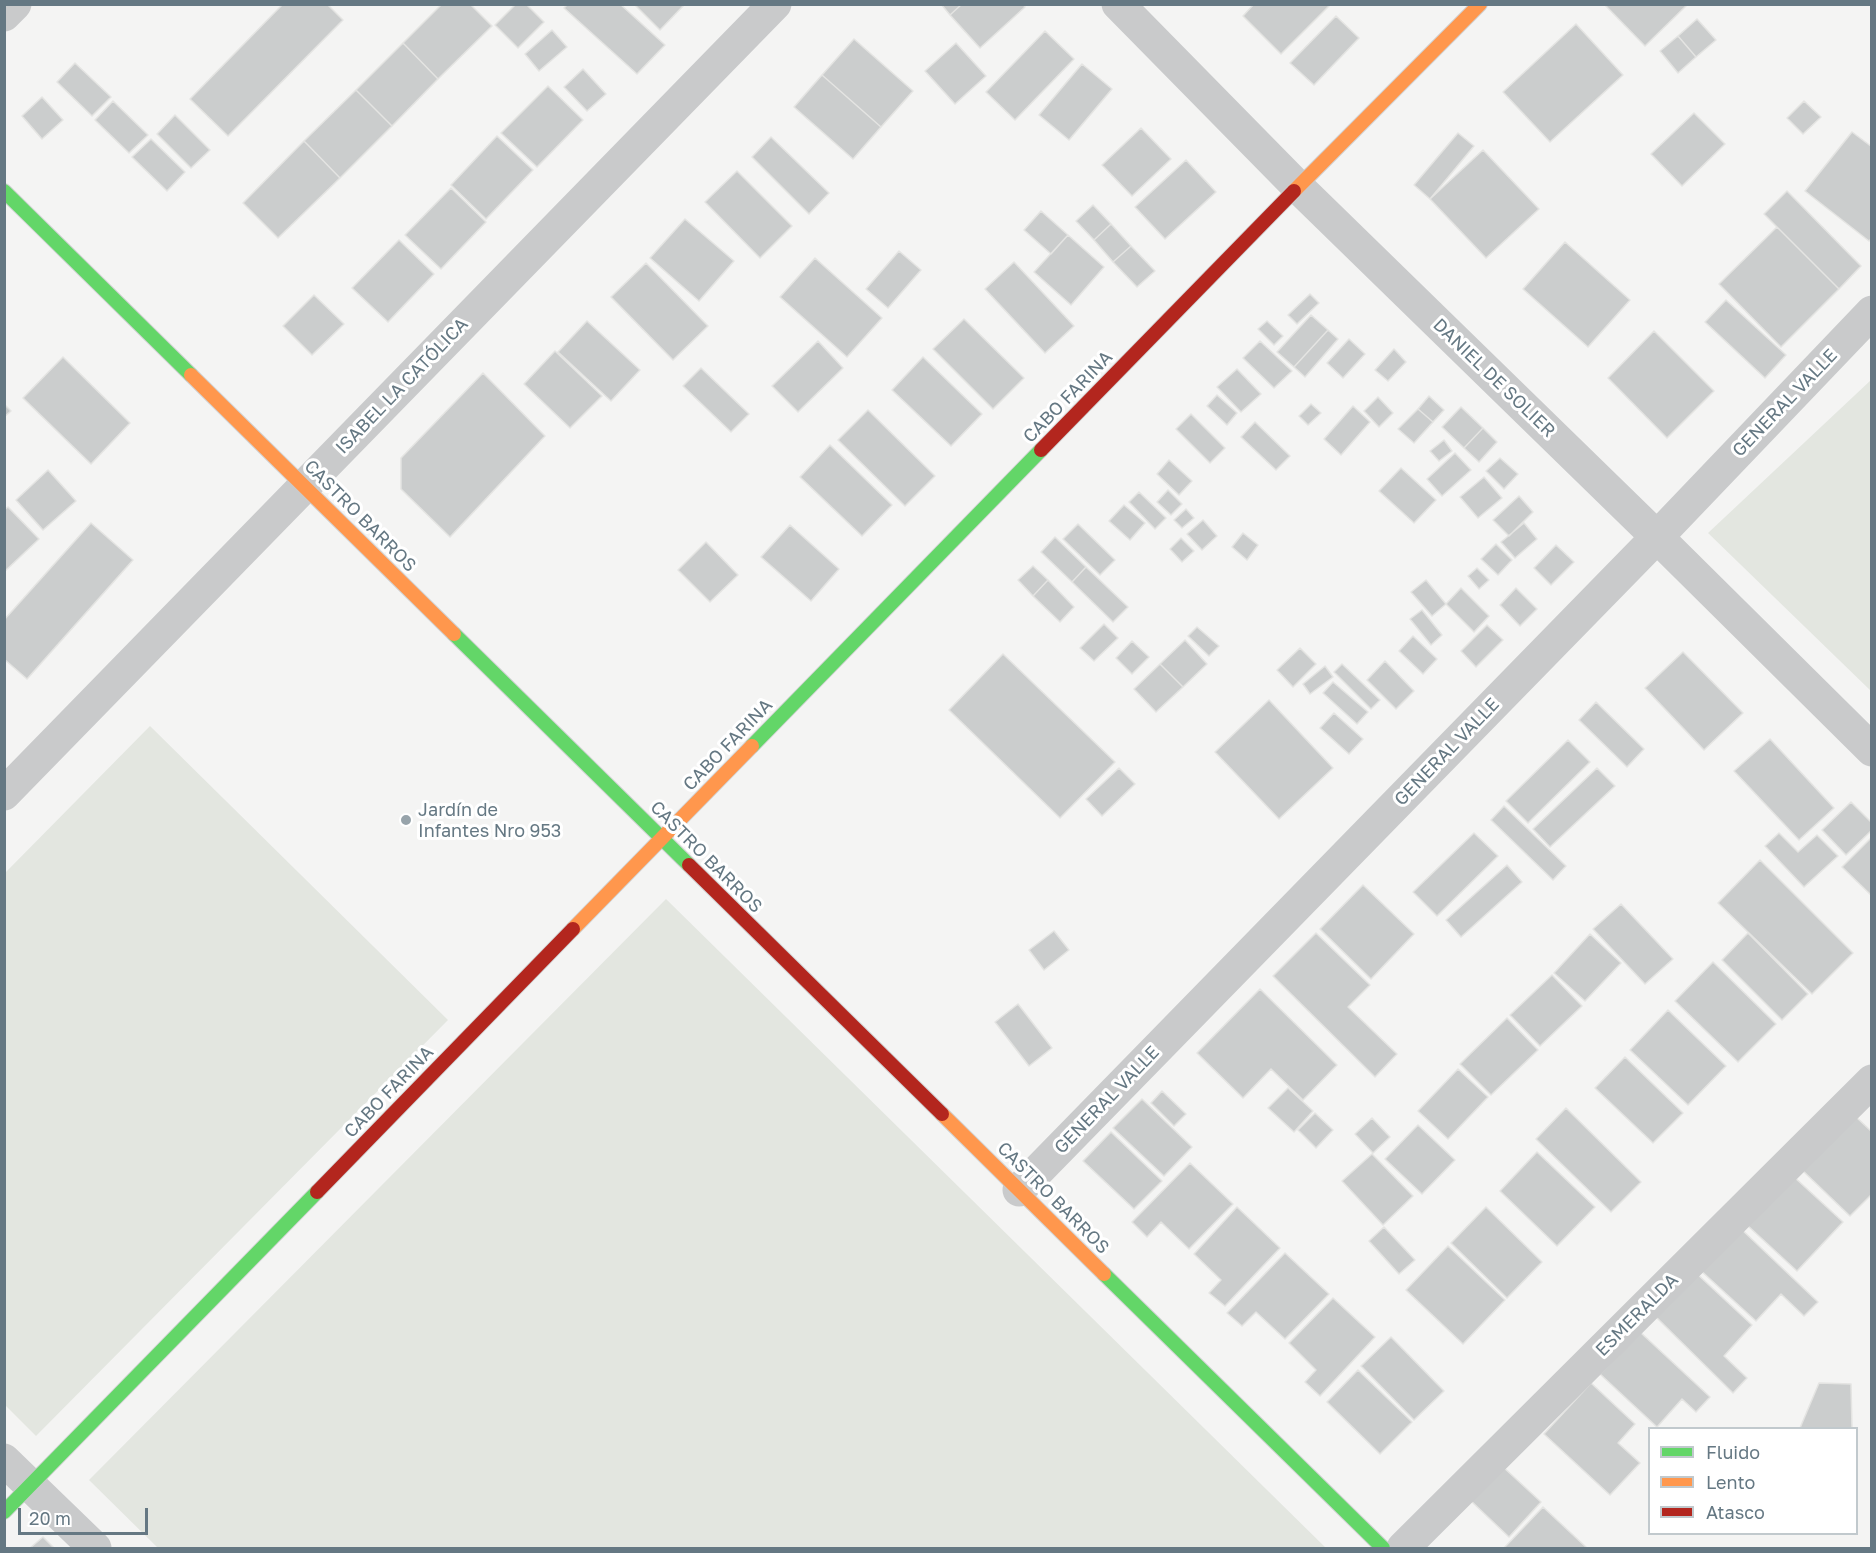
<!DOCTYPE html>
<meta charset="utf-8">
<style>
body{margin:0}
#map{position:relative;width:1876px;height:1553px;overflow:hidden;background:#f4f4f3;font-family:"Golos Text",sans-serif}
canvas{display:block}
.frame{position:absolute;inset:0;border:6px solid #657883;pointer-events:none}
.legend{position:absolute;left:1648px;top:1427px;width:210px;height:108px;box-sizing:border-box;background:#fff;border:2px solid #c1c9cd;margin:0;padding:8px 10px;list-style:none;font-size:18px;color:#657883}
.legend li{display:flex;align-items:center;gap:12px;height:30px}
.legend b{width:30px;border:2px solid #c1c9cd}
.scale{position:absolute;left:18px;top:1508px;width:130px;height:27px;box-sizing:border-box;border:3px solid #657883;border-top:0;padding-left:8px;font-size:18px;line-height:21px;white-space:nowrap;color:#657883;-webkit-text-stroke:4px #fff;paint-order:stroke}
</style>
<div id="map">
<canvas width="1876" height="1553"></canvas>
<div class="frame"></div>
<ul class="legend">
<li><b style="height:8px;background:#63d668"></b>Fluido</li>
<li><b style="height:8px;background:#ff974d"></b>Lento</li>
<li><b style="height:8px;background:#b3261e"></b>Atasco</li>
</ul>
<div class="scale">20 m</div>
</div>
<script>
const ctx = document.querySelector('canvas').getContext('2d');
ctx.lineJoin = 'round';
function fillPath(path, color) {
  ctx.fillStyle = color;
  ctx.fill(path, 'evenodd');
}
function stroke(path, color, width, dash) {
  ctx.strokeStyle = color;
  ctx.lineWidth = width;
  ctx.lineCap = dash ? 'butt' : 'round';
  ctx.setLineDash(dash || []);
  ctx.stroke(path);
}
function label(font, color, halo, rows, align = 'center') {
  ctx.font = font + ' "Golos Text",sans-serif';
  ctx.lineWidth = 6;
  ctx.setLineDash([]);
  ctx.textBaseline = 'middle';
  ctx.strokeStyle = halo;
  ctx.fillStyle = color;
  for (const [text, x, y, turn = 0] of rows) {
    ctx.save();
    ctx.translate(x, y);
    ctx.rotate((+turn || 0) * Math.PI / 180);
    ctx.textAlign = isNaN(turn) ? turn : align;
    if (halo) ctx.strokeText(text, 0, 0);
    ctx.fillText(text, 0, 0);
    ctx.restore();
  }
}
fillPath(new Path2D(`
 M1871,380V691L1708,533Z
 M150,726L448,1020L36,1436L5,1405V873Z
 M666,899L1326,1548H158L89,1480Z`), '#e3e6e0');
const building = new Path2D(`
 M283,4H327L343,20L228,136L190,99Z
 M442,4H470L492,26L438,79L403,43Z
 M516,4H526L544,22L518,48L495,25Z
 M568,4H620L665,45L637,74L564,8Z
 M634,4H685L660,30Z
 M941,4H962L950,15Z
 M962,4H1023L1025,7L980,48L950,15Z
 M1254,4H1328L1329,6L1281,54L1243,16Z
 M1604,4H1688L1645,46Z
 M1336,16L1359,38L1314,85L1290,63Z
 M1697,19L1716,40L1696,57L1678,36Z
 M1576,24L1623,75L1550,142L1503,92Z
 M552,30L567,47L539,71L525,54Z
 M1045,31L1074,59L1015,120L986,92Z
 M1678,36L1696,57L1678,73L1660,51Z
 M854,39L913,91L881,127L822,75Z
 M403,43L438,79L392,126L356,90Z
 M956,43L986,76L955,104L925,71Z
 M75,63L111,97L92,116L57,82Z
 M1082,64L1112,89L1069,140L1039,115Z
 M583,69L606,94L587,111L564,87Z
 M822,75L881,127L853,159L794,107Z
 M548,86L583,120L537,167L501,133Z
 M356,90L392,126L340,178L304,141Z
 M42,97L63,120L42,139L22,116Z
 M113,101L148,135L129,153L95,120Z
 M1804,101L1821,117L1803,134L1787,118Z
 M1694,113L1725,144L1682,186L1651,154Z
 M175,115L210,150L191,168L157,134Z
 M1141,128L1171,159L1132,196L1102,165Z
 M1852,132L1872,147V238L1869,241L1805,191Z
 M1458,133L1474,146L1430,199L1414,185Z
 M497,136L533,170L486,219L451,185Z
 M771,137L829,193L809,214L752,157Z
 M151,139L185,172L167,191L132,157Z
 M304,141L340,178L278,238L243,203Z
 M1483,150L1539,209L1486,258L1430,199Z
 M1186,160L1216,192L1165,239L1135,207Z
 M737,171L792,226L760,258L705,202Z
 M451,188L486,222L441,269L405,235Z
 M1787,191L1861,266L1839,289L1764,214Z
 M1093,205L1111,224L1094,240L1076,221Z
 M1041,211L1068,235L1051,254L1024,230Z
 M685,219L734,261L699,301L650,258Z
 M1111,224L1131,246L1113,262L1094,240Z
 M1777,227L1839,289L1781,347L1719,284Z
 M1068,235L1104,267L1071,305L1034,272Z
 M399,240L434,274L388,322L352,288Z
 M1565,242L1630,300L1588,347L1523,289Z
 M1131,246L1155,271L1137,287L1113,262Z
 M899,251L921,270L888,308L866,289Z
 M815,258L882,318L847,357L780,297Z
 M1014,262L1074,326L1045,353L985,289Z
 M646,263L708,326L673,360L611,297Z
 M1310,294L1319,303L1297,324L1288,315Z
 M314,295L344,324L312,355L283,326Z
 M1726,300L1786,355L1765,378L1705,322Z
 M1311,315L1328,330L1294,367L1277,352Z
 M964,319L1024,378L993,409L933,349Z
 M587,321L640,370L611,401L558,352Z
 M1267,321L1283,336L1274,345L1258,329Z
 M1328,330L1338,339L1305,377L1294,367Z
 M1654,331L1714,391L1667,438L1608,378Z
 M1349,339L1365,354L1343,378L1327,363Z
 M818,341L843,368L798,412L772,386Z
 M1260,341L1292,371L1274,388L1243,358Z
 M1394,349L1406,362L1388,381L1375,370Z
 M555,351L602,396L570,428L524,384Z
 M63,357L130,423L91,464L23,398Z
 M923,357L982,414L951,446L892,390Z
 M701,368L749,414L731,432L683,386Z
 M1237,369L1261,394L1241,412L1217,387Z
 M483,373L545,436L450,537L401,489V458Z
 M1217,395L1237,413L1227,425L1207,406Z
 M1429,396L1444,410L1433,422L1418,409Z
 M1378,397L1393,413L1379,427L1364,411Z
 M4,404L11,411L4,417Z
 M1311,404L1321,413L1308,425L1299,416Z
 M1353,406L1370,422L1341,455L1324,439Z
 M1461,407L1483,428L1464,448L1442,427Z
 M1418,409L1433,422L1414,443L1398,429Z
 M868,410L935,476L905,506L838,440Z
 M1191,414L1225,448L1210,463L1176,429Z
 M1255,422L1290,456L1276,470L1241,437Z
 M1483,428L1497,442L1479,462L1464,448Z
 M1444,440L1452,451L1439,461L1430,451Z
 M830,445L892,505L862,536L800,477Z
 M1455,453L1471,470L1442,496L1427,479Z
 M1500,458L1518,474L1504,489L1486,471Z
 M1169,460L1192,481L1179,495L1157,474Z
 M1401,468L1436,500L1414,523L1379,491Z
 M48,470L76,501L43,530L16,500Z
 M1484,477L1502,498L1478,518L1460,497Z
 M1168,490L1182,504L1171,515L1157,502Z
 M1139,492L1166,518L1155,529L1129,502Z
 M1519,496L1533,512L1509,536L1493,520Z
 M1124,505L1145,523L1130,540L1109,521Z
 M8,507L39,539L4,572V510Z
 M1186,509L1194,518L1182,528L1174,520Z
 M1203,520L1217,536L1202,550L1187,534Z
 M91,523L133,560L27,679L4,659V620Z
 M1524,523L1537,539L1515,558L1501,542Z
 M1078,524L1115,560L1100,575L1063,539Z
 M790,525L839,569L811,601L761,557Z
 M1243,533L1258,545L1247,560L1232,547Z
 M1055,537L1086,567L1072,582L1041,552Z
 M1181,538L1194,551L1182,562L1170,549Z
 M706,542L738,575L710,602L678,570Z
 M1496,544L1512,560L1498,575L1481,559Z
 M1556,545L1574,562L1551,585L1534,568Z
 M1033,566L1048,580L1033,596L1018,580Z
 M1086,567L1128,607L1113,622L1072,582Z
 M1477,568L1489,580L1479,589L1468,576Z
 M1048,580L1074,607L1060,622L1033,596Z
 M1426,580L1446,604L1432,616L1411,592Z
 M1461,588L1489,616L1474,632L1446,604Z
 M1516,588L1537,609L1520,626L1500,605Z
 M1422,610L1442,635L1431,645L1410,619Z
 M1104,624L1118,638L1094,661L1080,648Z
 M1487,625L1503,640L1476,667L1461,651Z
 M1197,627L1219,646L1209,656L1188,636Z
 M1413,636L1437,659L1423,674L1399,651Z
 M1185,640L1207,664L1183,687L1160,664Z
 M1132,641L1149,657L1132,674L1116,658Z
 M1300,648L1316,664L1293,687L1277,670Z
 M1683,652L1743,713L1704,750L1645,688Z
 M1003,654L1115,762L1060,818L949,710Z
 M1385,661L1414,691L1396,709L1367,680Z
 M1160,664L1183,687L1156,712L1134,689Z
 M1342,664L1380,700L1371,709L1334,672Z
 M1325,666L1333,677L1310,694L1303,684Z
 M1333,682L1368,712L1357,724L1323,693Z
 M1269,700L1333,768L1279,819L1215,752Z
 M1596,702L1644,749L1627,767L1579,720Z
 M1334,713L1363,739L1349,754L1320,728Z
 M1770,739L1834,808L1799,840L1734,771Z
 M1568,740L1590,762L1528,823L1506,801Z
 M1119,768L1135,784L1102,816L1086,799Z
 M1597,768L1615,786L1550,847L1533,829Z
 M1851,802L1872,823V830L1846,855L1822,830Z
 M1504,806L1566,866L1553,880L1491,820Z
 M1474,833L1498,856L1437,916L1413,892Z
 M1779,833L1798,852L1817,835L1838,856L1804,887L1765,846Z
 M1871,838H1872V896L1842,867Z
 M1760,860L1853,953L1812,994L1718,903Z
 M1507,865L1522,882L1461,937L1446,920Z
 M1363,885L1414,934L1371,979L1320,929Z
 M1621,904L1673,959L1645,984L1593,929Z
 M1054,931L1069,950L1044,970L1029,950Z
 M1316,933L1370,985L1348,1007L1397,1054L1375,1077L1273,976Z
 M1748,933L1808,994L1782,1020L1722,960Z
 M1590,934L1621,963L1585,1001L1554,973Z
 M1713,962L1776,1024L1738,1062L1675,1001Z
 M1552,975L1582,1006L1540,1046L1510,1015Z
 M1260,989L1337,1065L1303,1100L1271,1069L1243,1098L1197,1053Z
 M1018,1004L1052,1048L1029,1066L995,1022Z
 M1668,1010L1726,1066L1688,1105L1630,1050Z
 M1507,1018L1538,1050L1491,1095L1460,1064Z
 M1625,1057L1683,1113L1653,1143L1595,1088Z
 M1458,1069L1488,1097L1448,1139L1418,1111Z
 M1288,1088L1313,1111L1294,1132L1268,1108Z
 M1162,1091L1186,1114L1174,1126L1151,1103Z
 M1142,1099L1192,1147L1164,1176L1113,1128Z
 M1566,1108L1641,1182L1611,1212L1536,1139Z
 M1315,1113L1333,1130L1316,1148L1298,1130Z
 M1855,1116L1872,1132V1194L1850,1216L1801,1169Z
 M1372,1118L1390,1137L1373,1153L1355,1134Z
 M1418,1125L1455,1160L1422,1194L1385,1159Z
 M1111,1132L1162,1181L1134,1209L1083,1161Z
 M1537,1152L1595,1207L1557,1246L1500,1191Z
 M1372,1154L1413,1196L1383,1225L1342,1181Z
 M1190,1163L1233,1204L1189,1249L1161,1222L1147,1237L1132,1222Z
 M1793,1176L1843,1222L1797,1271L1747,1225Z
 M1237,1207L1280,1248L1225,1306L1209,1293L1221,1280L1194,1254Z
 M1486,1207L1542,1262L1507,1298L1451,1243Z
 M1384,1227L1415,1260L1399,1274L1369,1241Z
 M1739,1227L1818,1302L1804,1316L1781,1294L1756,1321L1698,1268Z
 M1448,1246L1505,1300L1463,1344L1406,1290Z
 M1285,1253L1329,1294L1285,1339L1256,1312L1242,1326L1227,1313Z
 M1695,1272L1752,1325L1724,1356L1747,1378L1733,1393L1653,1314Z
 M1333,1298L1375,1337L1320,1396L1305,1382L1316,1370L1289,1343Z
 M1640,1332L1710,1397L1696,1412L1682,1399L1657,1427L1600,1374Z
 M1391,1337L1444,1391L1414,1420L1361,1366Z
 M1358,1370L1412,1422L1380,1454L1327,1402Z
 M1591,1383L1635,1424L1618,1443L1640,1463L1610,1495L1544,1434Z
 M1819,1383L1851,1384L1852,1428H1800Z
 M1502,1466L1541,1502L1509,1537L1470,1500Z
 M1543,1507L1587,1548H1504Z
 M43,1537L54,1548H30Z`);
fillPath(building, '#cbcdcd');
stroke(building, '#e4e4e2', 1.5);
const fast = new Path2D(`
 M4,191L191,375
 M454,634L689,865
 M752,746L1041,450
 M1104,1274L1383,1548
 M4,1512L317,1192`);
const slow = new Path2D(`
 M1294,191L1480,4
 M191,375L454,634
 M573,929L752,746
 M942,1114L1104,1274`);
const jam = new Path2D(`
 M1041,450L1294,191
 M689,865L942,1114
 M317,1192L573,929`);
stroke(fast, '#d1d2d3', 16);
stroke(slow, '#d1d2d3', 16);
stroke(jam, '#d1d2d3', 16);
stroke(new Path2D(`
 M1118,4L1298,187L1657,537L1872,750
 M4,15L15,4
 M4,794L775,4
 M1019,1190L1657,537L1872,312
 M4,1460L95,1548
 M1403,1548L1872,1081`), '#c9cacb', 33);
stroke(fast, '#63d668', 14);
stroke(slow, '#ff974d', 14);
stroke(jam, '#b3261e', 14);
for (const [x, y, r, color] of [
 [406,820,6,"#97a3aa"]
]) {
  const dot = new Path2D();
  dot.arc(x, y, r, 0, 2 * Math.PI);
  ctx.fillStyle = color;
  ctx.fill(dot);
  stroke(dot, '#fff', 2);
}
label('18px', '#657883', '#fff', [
 ["DANIEL DE SOLIER",1494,378,44],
 ["ISABEL LA CATÓLICA",402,386,-46],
 ["CABO FARINA",1068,397,-46],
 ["GENERAL VALLE",1785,403,-46],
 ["CASTRO BARROS",360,516,45],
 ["CABO FARINA",728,745,-46],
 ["GENERAL VALLE",1447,752,-46],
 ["CASTRO BARROS",706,857,45],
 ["CABO FARINA",389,1092,-46],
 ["GENERAL VALLE",1107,1100,-46],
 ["CASTRO BARROS",1053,1198,45],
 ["ESMERALDA",1637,1315,-45]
]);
label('18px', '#657883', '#fff', [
 ["Jardín de",418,810],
 ["Infantes Nro 953",418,831]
], 'left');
</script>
